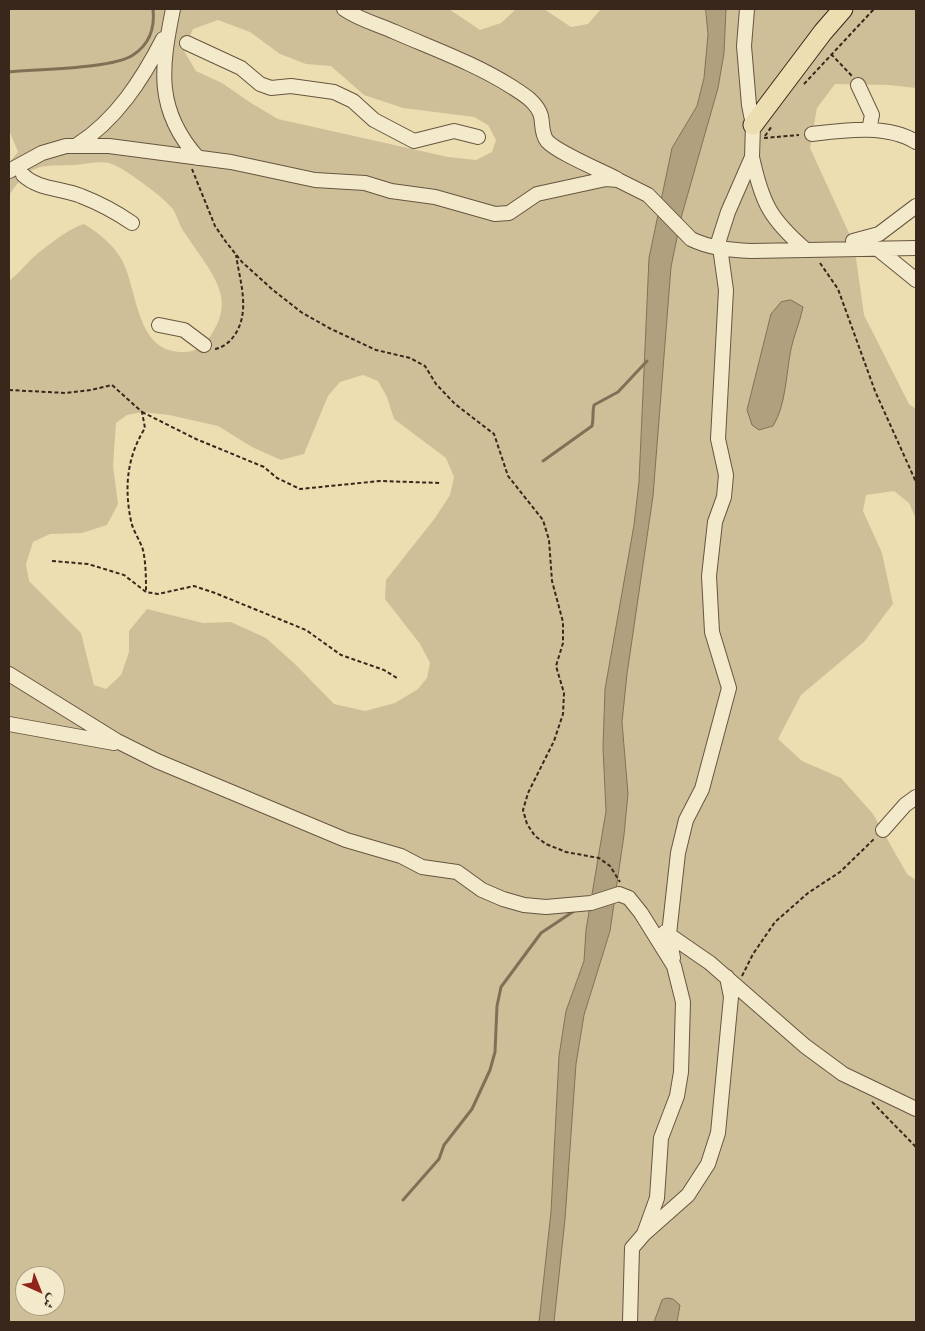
<!DOCTYPE html>
<meta charset="utf-8">
<style>
body{margin:0}
#map{position:relative;width:925px;height:1331px;overflow:hidden;background:#eddeb1;font-family:"Old Standard TT",Amiri,serif}
canvas{display:block}
.frame{position:absolute;inset:0;border:10px solid #3a271b;pointer-events:none}
.north{position:absolute;left:15px;top:1266px;width:50px;height:50px;box-sizing:border-box;background:#f3eacc;border:1px solid #a99c85;border-radius:50%;rotate:136deg;font-size:14px;font-weight:700;line-height:20px;text-align:center;color:#3a271b}
.north::after{content:'';display:block;margin:auto;width:18px;height:22px;background:#8f2418;clip-path:polygon(50% 0,100% 100%,50% 72%,0 100%)}
</style>
<div id="map">
<canvas width="925" height="1331"></canvas>
<div class="frame"></div>
<div class="north">ش</div>
</div>
<script>
const ctx = document.querySelector('canvas').getContext('2d');
ctx.lineJoin = 'round';
function fillPath(path, color) {
  ctx.fillStyle = color;
  ctx.fill(path, 'evenodd');
}
function stroke(path, color, width, dash) {
  ctx.strokeStyle = color;
  ctx.lineWidth = width;
  ctx.lineCap = dash ? 'butt' : 'round';
  ctx.setLineDash(dash || []);
  ctx.stroke(path);
}
fillPath(new Path2D(`
 M9,9H449L480,30L501,23L516,9H544L571,27L588,24L601,9H706L708,35L704,78L697,106L672,148L649,258L639,482L634,525L605,689L603,748L606,811L586,930L584,961L566,1011L559,1056L551,1212L539,1322H9V281C20,273 27,262 37,254C51,243 68,229 84,224C99,233 113,244 122,260C136,286 136,340 169,350C183,354 197,353 207,341C217,327 224,314 221,296C217,274 192,246 181,227C178,221 176,212 171,207C163,197 122,166 109,163C100,161 86,164 75,165C37,166 32,163 9,195V163L18,152L9,130ZM218,20L250,32L280,54L306,64L331,66L364,95L403,108L474,117L488,125L496,140L492,152L476,160L448,157L278,119L251,103L222,83L196,71L184,51L193,29ZM363,375L378,381L387,397L394,419L446,458L454,477L450,495L435,518L386,580L385,599L420,644L430,663L427,678L418,689L395,703L365,711L334,704L296,665L266,638L231,622L203,623L147,609L129,631V652L121,675L106,689L94,685L81,633L29,581L26,564L33,542L50,534L82,533L107,525L118,504L113,466L116,423L127,415L142,412L169,415L218,426L252,447L281,460L304,454L328,396L340,382ZM25,1276H55V1306H25Z
 M726,9H916V88L889,85L835,84L817,108L810,148L854,244L864,315L909,404L916,409V519L909,503L894,491L866,495L863,511L882,553L893,604L864,642L801,695L778,739L802,761L841,778L873,814L907,874L916,880V1322H677L680,1305L657,1313L654,1322H554L565,1219L576,1064L584,1015L610,931L624,835L628,794L622,722L627,674L653,496L671,267L681,218L718,88L724,53ZM803,307C800,322 794,335 791,349C786,376 783,401 773,426L759,430Z`), '#cfbf98');
const water = new Path2D(`
 M706,9H726L724,53L718,88L681,218L671,267L653,496L627,674L622,722L628,794L624,835L610,931L584,1015L576,1064L565,1219L554,1322H539L551,1212L559,1056L566,1011L584,961L586,930L606,811L603,748L605,689L634,525L639,482L649,258L672,148L697,106L704,78L708,35Z
 M791,300L803,307C800,322 794,335 791,349C786,374 786,405 773,426L759,430L752,425L747,410L771,314L781,302Z
 M667,1298L673,1299L680,1305L677,1322H654L662,1300Z`);
fillPath(water, '#b0a07e');
stroke(water, '#817056', 1);
stroke(new Path2D(`
 M9,72C37,69 112,69 133,55C150,44 155,28 153,9
 M543,461L592,426C594,418 592,413 594,405L618,392L647,361
 M403,1200L439,1159L444,1145L472,1109L490,1070L495,1052L497,1006L501,987L541,933L574,911`), '#817056', 3);
const minor = new Path2D(`
 M173,9C161,68 155,110 198,158
 M344,9C360,20 377,24 395,32C434,49 476,64 512,87C523,94 537,102 541,116C543,125 541,133 547,141C558,153 600,170 617,179
 M187,43L241,68L260,84L271,88L291,86L334,92L353,101L374,120L414,141L454,131L478,137
 M858,85L872,115L869,130
 M812,134C845,130 887,124 916,142
 M77,145C116,120 142,80 163,39
 M752,157C762,203 770,219 806,250
 M9,171L42,153L66,146H109L231,162L315,180L365,183L391,191L435,197L495,214L509,213L537,194L606,179L618,180L648,195L691,239C709,248 730,250 751,251L916,248
 M23,175C39,190 62,188 81,196C99,203 116,212 132,223
 M853,241L879,234L916,206
 M879,250L916,280
 M159,325L184,330L204,345
 M9,674L117,741L157,761L346,840L401,856L422,867L457,872L482,890L503,899L524,905L546,907L591,903L619,894L629,898L641,913L674,966L683,1002L681,1072L677,1096L661,1138L657,1198L644,1234
 M9,724L114,743
 M883,830L905,805L916,797
 M665,932L710,963L805,1046L843,1074L916,1109
 M673,958L669,934L678,853L686,820L702,789L729,688L712,632L709,576L715,522L724,497L726,475L718,439L726,290L719,240L728,212L752,157L753,125L749,105L744,46L747,9
 M630,1322L632,1248L644,1234L688,1195L708,1164L718,1133L731,997L727,977`);
const major = new Path2D(`
 M753,125L823,32L843,9`);
stroke(minor, '#675540', 16);
stroke(major, '#3a271b', 21);
stroke(new Path2D(`
 M831,54L852,76
 M804,84L874,9
 M765,136L772,126
 M764,138L799,135
 M192,169L215,226L226,242L242,262L273,290L301,312L329,328L376,350L410,358L425,366L436,384L455,404L494,434L508,476L543,520L549,540L552,581L563,622V643L556,666L564,693L563,714L554,741L528,793L523,810L527,824L535,836L546,844L566,852L599,858L610,866L620,882
 M820,263L838,289L875,391L916,482
 M215,349C222,348 230,342 234,336C251,312 240,282 236,255
 M9,390L66,393L91,390L112,385L142,412L145,428C127,457 124,487 131,521C133,531 140,540 143,550C146,564 146,578 146,592
 M142,412L196,439L264,467L277,478L300,489L380,481L441,483
 M52,561L88,564L124,575L146,592L158,594L194,586L215,593L306,630L341,655L384,670L397,678
 M742,976L753,954L775,922L808,893L840,872L874,839
 M872,1102L916,1147`), '#3a271b', 2, [4, 2.5]);
stroke(minor, '#f3eacc', 14);
stroke(major, '#eddeb1', 19);
</script>
